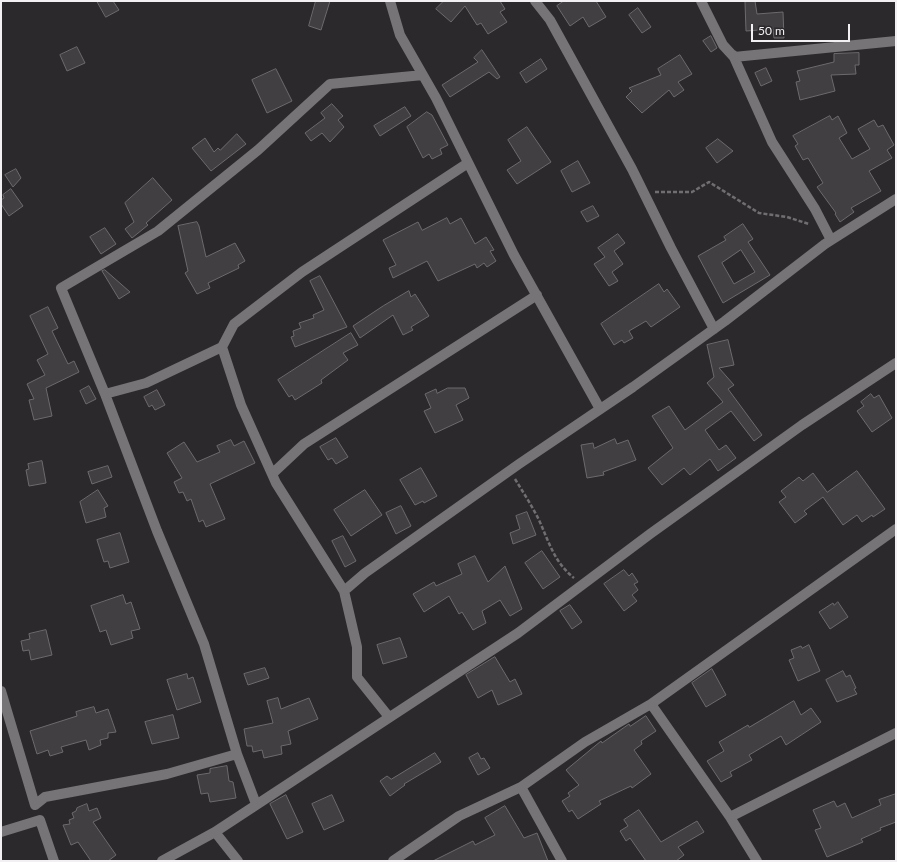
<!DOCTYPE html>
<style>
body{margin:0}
#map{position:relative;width:897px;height:862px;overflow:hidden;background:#2c292c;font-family:Lato,sans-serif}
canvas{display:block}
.frame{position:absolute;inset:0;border:2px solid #f2f0f3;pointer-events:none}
.scale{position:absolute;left:751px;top:24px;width:99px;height:18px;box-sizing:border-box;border:2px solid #f2f0f3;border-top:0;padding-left:5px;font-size:12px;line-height:14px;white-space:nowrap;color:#f2f0f3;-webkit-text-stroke:3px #2c292c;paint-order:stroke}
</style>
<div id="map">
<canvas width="897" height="862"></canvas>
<div class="frame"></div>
<div class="scale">50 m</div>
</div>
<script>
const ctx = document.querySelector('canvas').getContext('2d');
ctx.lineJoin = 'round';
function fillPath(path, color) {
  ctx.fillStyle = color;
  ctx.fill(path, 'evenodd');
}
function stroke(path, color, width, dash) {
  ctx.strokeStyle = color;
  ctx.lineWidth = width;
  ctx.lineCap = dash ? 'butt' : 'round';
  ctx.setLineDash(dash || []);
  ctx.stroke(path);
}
const building = new Path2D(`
 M97,1H113L119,10L106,17Z
 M316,1H330L321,30L309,26Z
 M444,1H500L505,9L500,12L507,22L488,34L481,23L477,25L465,6L451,22L436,9Z
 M564,1H596L606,17L589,27L583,17L570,26L557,6Z
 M755,1L757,14L783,12L784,38H774L773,29L746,31L745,2Z
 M638,8L651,27L642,33L629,15Z
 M711,36L717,48L711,52L703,41Z
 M77,47L85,63L67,71L60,55Z
 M482,50L500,77L497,79L489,72L450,97L442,85L478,62L474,58Z
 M859,53V65H855L856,74L831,75L835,91L800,100L796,82L800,81L797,71L834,62V54Z
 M680,55L692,74L678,82L684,90L674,97L669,90L642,113L626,97L632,91L629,88L661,75L658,69Z
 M541,59L547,69L526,83L520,73Z
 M766,68L772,81L761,86L755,73Z
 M276,69L292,101L267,113L252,80Z
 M332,104L343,116L338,120L344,127L330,142L322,133L311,141L305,133L325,118L321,113Z
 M405,107L411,116L380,136L374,126Z
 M427,112L432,115L448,145L440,149L442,154L432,159L429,154L423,158L407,127Z
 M830,116L832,120L838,116L847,133L839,138L852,159L870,149L858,129L874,120L878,127L883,125L894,145L887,150L892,158L869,171L881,191L851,208L854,212L840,222L835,214L836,213L817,187L823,183L808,158L803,160L795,146L798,144L793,136Z
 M527,127L551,162L517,184L507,170L521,161L508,140Z
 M237,134L246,144L211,171L192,148L205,138L214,152L218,148L220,150Z
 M718,139L733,151L717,163L706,148Z
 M578,161L590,183L572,192L561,171Z
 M16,169L21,178L13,187L5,175Z
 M153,178L172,200L146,223L148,225L132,238L125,229L134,222L125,203Z
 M11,189L23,206L9,216L1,204V200L4,198L3,195Z
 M593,206L599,216L587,222L581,212Z
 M447,218L450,224L461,218L475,244L486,237L494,250L490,251L496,261L487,267L484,263L477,268L475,264L438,281L427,261L393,278L389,268L396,265L383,240L418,222L422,230Z
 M197,222L199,226L206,257L235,243L245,261L238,265L239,268L208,283L210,288L197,294L185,273L188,271L178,226Z
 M743,224L753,239L748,242L770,275L723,303L698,256L726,240L724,237ZM741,250L755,272L734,284L722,263Z
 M105,228L116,244L101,254L90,237Z
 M618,234L625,243L614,251L623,264L612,272L618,281L609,286L594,264L605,257L598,248Z
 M105,270L130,292L119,299L102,271Z
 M320,276L347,327L295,347L291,337L294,336L293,331L301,328L299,323L314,318L313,315L324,310L310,281Z
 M659,284L664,292L667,289L680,307L651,327L646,321L629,331L633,338L624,343L622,340L614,345L601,324Z
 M409,291L411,297L415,294L429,316L411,327L413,330L403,335L393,315L360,338L353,326L383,306Z
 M48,307L58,328L52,331L68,364L74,361L79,372L46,388L52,416L34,420L29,400L34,399L27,384L45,375L37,360L48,354L30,316Z
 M351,333L358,345L343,353L348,360L321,380L322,383L295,400L292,395L289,397L278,380Z
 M728,340L734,365L719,368L734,385L728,389L762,435L754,441L731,411L705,430L719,450L726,445L736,458L718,471L710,459L690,475L684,468L662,485L648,468L673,448L652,416L669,406L685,430L723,402L707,383L714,377L707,345Z
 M89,386L96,399L86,404L80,391Z
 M448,388H465L469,398L456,405L463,420L435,433L424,411L431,408L425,394L436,389L437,393Z
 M157,390L165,405L155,410L152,405L149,407L144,397Z
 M871,394L874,398L879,395L892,418L872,432L857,411L864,406L861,402Z
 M336,438L348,457L336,464L332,458L328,460L320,447Z
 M615,439L617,444L628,440L636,460L603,472L604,475L587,478L581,445L593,443L594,448Z
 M231,440L234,446L244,441L255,463L210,484L225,519L206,527L203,520L199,522L191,499L187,501L183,492L179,493L174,482L182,478L167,453L184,442L197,462L220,452L217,446Z
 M42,461L46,483L29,486L26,470L29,469L28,464Z
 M108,466L112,477L92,484L88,472Z
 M421,468L437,496L424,503L423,501L415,505L400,480Z
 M857,471L885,509L873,517L872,515L862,522L857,515L843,525L823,497L804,511L807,514L795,523L779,502L786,497L781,491L799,477L803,481L813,473L827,492Z
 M98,490L108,506L104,508L106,517L86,523L80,502Z
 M365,490L382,515L351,536L334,510Z
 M401,506L411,526L396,534L386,513Z
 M527,512L536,535L513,544L510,533L520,529L516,516Z
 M120,533L129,562L110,568L108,561L104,562L97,540Z
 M343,536L356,561L345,567L332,541Z
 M542,551L560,577L543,589L525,563Z
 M475,556L488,582L505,566L522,609L510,616L500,600L482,611L486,623L473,630L462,612L459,614L449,596L424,612L413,594L434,582L436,586L462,574L458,564Z
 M624,570L629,576L632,573L638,582L634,584L638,590L632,595L637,601L624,611L604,584Z
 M123,595L126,604L131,602L140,629L131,631L133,638L111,645L106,630L100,632L91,606Z
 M838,602L848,617L830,629L819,612L833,603L834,605Z
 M570,605L582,622L572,629L560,611Z
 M46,630L52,655L31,660L29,650L23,651L21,641L30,639L29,634Z
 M400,638L407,657L383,664L377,645Z
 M809,645L820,671L798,681L789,660L794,658L791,650L801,646L802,648Z
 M495,657L510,682L515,679L522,694L498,705L492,690L478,698L466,675Z
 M265,668L269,678L248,685L244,674Z
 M712,669L726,695L706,707L692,683Z
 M843,671L846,677L850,675L856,688L854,689L857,694L837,702L826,680Z
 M187,674L188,679L193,677L201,702L177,710L167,680Z
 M278,698L281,709L309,698L318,719L288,731L291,744L281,746L282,754L264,758L262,750L253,752L252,746H247L244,729L273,723L267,701Z
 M794,701L801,715L811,708L821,722L786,745L781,736L749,755L752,760L730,772L732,776L721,782L707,761L724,751L719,742L748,725L749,727Z
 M94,707L96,713L108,709L116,732L108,733V738L100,740L101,745L89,750L86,740L61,747L63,752L50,756L48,750L37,754L30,731L77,716L76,712Z
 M173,715L179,738L152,744L145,722Z
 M646,716L656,731L641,741L642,744L634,750L651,774L632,788L631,786L599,801L601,804L578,819L572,810L569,812L562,801L570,796L568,793L579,785L566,770L601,741L602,743L629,724L630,726Z
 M435,753L441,762L404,784L405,785L390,796L380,781L387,776L391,779Z
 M478,753L481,759L484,758L490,768L478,775L469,758Z
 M227,766L229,781L233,782L236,798L210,802L208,793L201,794L197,775L210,773V769Z
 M896,794V822L880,828L881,830L861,839L863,842L827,857L815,830L821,828L813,810L834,801L837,807L845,803L852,818L881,805L879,800Z
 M286,795L303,832L287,839L270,804Z
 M332,795L344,821L324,830L312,804Z
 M87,804L89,811L97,808L101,818L93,822L116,855L108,861H91L78,842L71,845L63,825L70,824L69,820L74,818L72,813L76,811L77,808Z
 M505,806L524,838L537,833L548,861H433L473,841L475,845L495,835L485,818Z
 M639,810L661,842L697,821L704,832L678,847L684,855L676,861H646L630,838L626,841L620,831L628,826L624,820Z`);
fillPath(building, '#423f43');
stroke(building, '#6d6a6e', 1);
stroke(new Path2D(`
 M655,192H692L709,182L759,213L787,217L809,224
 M515,479C523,492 532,506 539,520C549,542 554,562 574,578`), '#706e71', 2.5, [4, 2]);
stroke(new Path2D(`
 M390,1L400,35L436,98L514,255L600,409
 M535,1L550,20L632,169L671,248L714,329
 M701,1L723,45L734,57L896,41
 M733,55L772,142L815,209L831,240
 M222,347L146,383L105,394L61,288L158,231L258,150L330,84L423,75
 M105,394L157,531L204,644L237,754
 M272,474L304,444L537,295
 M344,591L276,483L241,405L222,347L234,324L302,272L468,163
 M1,691L35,805L45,797L167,774L237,754L256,804
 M651,704L730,817L757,861
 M389,717L357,677V647L344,591L365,573L519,464L633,387L725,321L825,244L896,199
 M521,787L562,861
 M730,817L896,733
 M1,832L40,820L54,861
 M215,832L238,861
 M162,861L215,832L518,633L650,534L802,425L896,363
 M393,861L459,816L521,787L585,742L651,704L896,529`), '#767476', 10);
</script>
